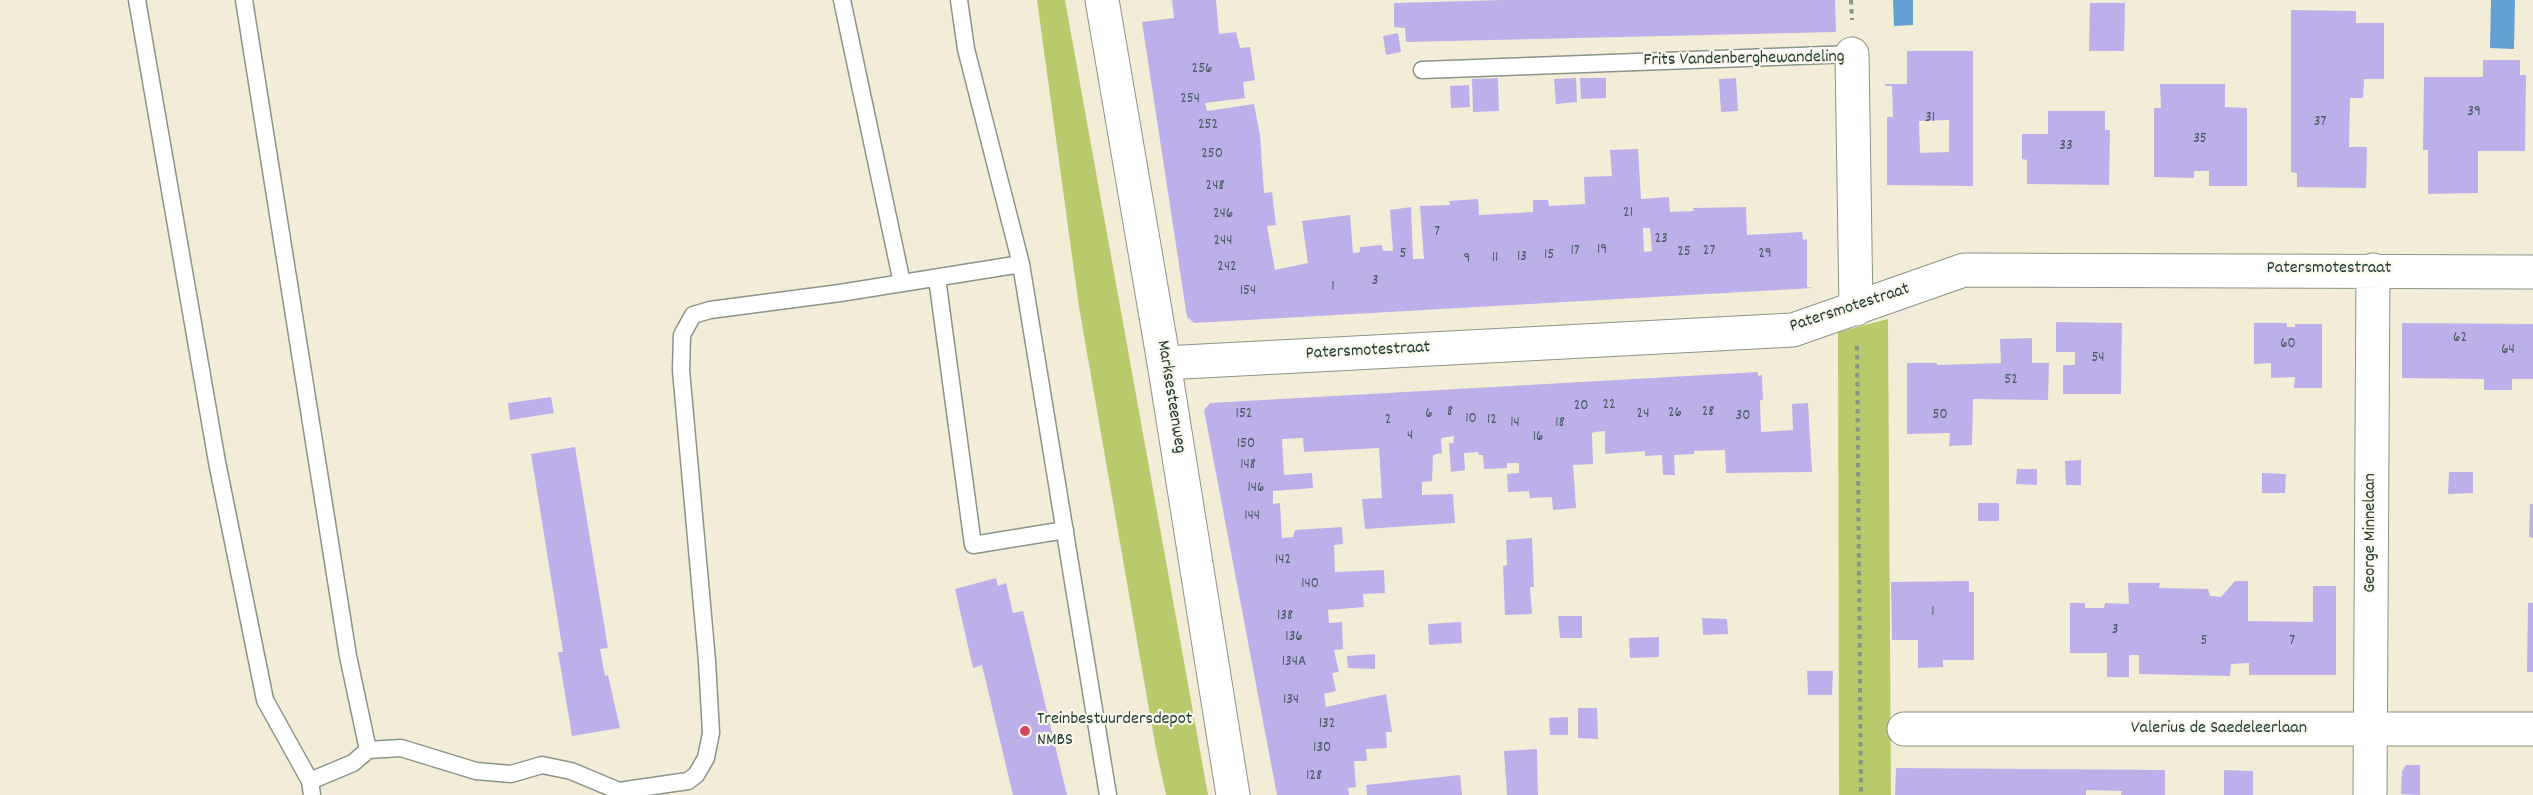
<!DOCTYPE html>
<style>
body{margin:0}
canvas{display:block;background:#f3edd7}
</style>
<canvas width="2533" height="795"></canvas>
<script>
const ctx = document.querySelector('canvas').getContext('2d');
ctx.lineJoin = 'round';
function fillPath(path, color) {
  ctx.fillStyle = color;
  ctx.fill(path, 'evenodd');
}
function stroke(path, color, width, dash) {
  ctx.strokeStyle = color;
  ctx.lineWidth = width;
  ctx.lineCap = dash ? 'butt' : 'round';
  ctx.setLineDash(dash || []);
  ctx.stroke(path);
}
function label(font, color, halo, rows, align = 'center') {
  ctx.font = font + ' Dekko,sans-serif';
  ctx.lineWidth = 4.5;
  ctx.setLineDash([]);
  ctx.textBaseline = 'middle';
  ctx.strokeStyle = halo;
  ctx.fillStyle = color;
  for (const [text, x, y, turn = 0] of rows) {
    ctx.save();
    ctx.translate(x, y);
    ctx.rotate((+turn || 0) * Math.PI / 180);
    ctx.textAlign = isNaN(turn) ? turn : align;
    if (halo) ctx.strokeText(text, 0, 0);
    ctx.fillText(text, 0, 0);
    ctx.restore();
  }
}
fillPath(new Path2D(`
 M1037,0H1065L1208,795H1166L1155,744L1079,307Z
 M1888,319L1891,795H1839L1838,332Z`), '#b9ca6d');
fillPath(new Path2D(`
 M1893,0H1913V25L1894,26Z
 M2491,0H2515L2514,49L2490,48Z`), '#63a1d5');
fillPath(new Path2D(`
 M1172,0H1216L1219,34L1236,32L1240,48L1250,47L1255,80L1243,82L1245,98L1205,103L1207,111L1254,104L1260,135L1264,193L1272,192L1276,225L1267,226L1275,270L1308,263L1302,221L1350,215L1353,253L1360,252V247L1382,245L1383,251H1393L1390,210L1411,207L1413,259H1424L1420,206L1450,205L1449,201L1478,199L1479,215L1533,212V200H1548L1549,206L1585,204L1584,177L1612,176L1610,150L1638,149L1641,199L1669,197L1670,212L1694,211L1693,208L1746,207L1747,235L1802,232L1803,240L1807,239V287L1813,288L1194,323L1187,317L1142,22L1174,18ZM1643,228H1650L1652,251L1644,252Z
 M1503,0H1835L1836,32L1406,42L1405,28L1394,27V3Z
 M2090,3H2125L2124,51H2089Z
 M2291,10L2356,11V23H2384V79H2364L2363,98H2350L2349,147H2367L2366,188L2297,187V173L2291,172Z
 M1398,33L1401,52L1386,55L1383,36Z
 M1907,51H1973V186L1887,185V117H1893L1892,86H1885V84H1907ZM1949,120V152L1920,153L1919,121Z
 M2483,60H2520V75H2526L2525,151H2478V193L2428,194V150H2423L2424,77H2483Z
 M1498,78L1499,111L1473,112L1472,79Z
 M1576,78L1577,102L1556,104L1554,79Z
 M1580,78H1606V98L1581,99Z
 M1736,78L1738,111L1721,112L1719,79Z
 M2160,84H2225V107L2247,108V186H2209V171H2194V178L2154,177V108H2161Z
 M1469,85L1470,107L1451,108L1450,86Z
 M2048,111H2105V130H2110L2109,185L2027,184V160L2022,159V134H2048Z
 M2056,322L2122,323L2121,394H2063V365H2075V352H2056Z
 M2254,323H2287V327H2295V324H2322V388H2294L2295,377L2271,378V363L2254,364Z
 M2402,323L2533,324V379H2512V390H2484V379L2402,378Z
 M2032,338V363H2049L2048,400L1973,399L1972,445L1949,446L1950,433L1907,434V363H1937V365L2001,363L2000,339Z
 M1758,372V376L1762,375L1763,400H1760L1761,432L1793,430L1792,404L1808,403L1812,472L1726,473L1725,450L1694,451V454L1674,455L1675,475H1663L1662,455L1645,456V451L1605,454V431L1595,432L1592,433L1593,464L1573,465L1576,508L1553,510L1552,497L1530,498L1529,491L1508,492L1507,474L1519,473V463H1507V468L1484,469L1483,455H1479L1478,452L1464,453L1465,470L1451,472L1449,443H1453L1454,436L1441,438L1442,453L1433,455L1432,481L1422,482V495L1453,494L1455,523L1365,529L1362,499L1382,498L1379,448L1304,452L1303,438L1282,439L1284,475L1312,473L1313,488L1273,491V504L1280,503L1282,538L1293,537L1295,530L1342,527L1343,544L1334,545L1335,572L1384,570L1385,593L1363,594L1364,607L1328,610L1329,623L1342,622L1343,649L1334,650L1339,672L1332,673L1336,691L1324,694L1326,707L1386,694L1392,732H1386L1387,748L1366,749L1367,761H1354L1356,787L1348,788L1349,795H1277L1204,410L1210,403Z
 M551,397L554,413L510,420L508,403Z
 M575,447L608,648L600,649L605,676L608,675L620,728L572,736L558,652H563L531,454Z
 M2081,460V485H2066L2065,461Z
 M2017,469H2037V485L2016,484Z
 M2449,472H2473V493L2448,494Z
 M2262,473L2286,474L2285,493H2262Z
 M1978,503H1999V521H1978Z
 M2530,504H2533V538L2529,537Z
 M1532,538L1534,587H1530L1532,614L1505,615L1503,566L1507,565L1506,540Z
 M996,578L998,586L1006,583L1013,613L1023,611L1067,795H1013L982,665L973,668L955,589Z
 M1969,581V592H1974V660H1943V667L1918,668V640H1892L1891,582Z
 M2235,581H2248V621L2313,622V586H2336V675H2249V663L2231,664L2230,676L2139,674V655H2129V677H2107V653H2070V603H2085V608H2104L2105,603L2129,604L2128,583H2160L2159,588L2208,589L2210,596L2221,597Z
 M2528,603H2533V672H2527Z
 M1558,616H1582V638H1560Z
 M1702,618L1727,619L1728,634L1703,635Z
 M1461,622L1462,643L1429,645L1428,624Z
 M1659,637V657L1630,658L1629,638Z
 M1375,654V669L1348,668L1347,656Z
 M1807,671H1833L1832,695H1808Z
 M1578,708H1597L1598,739L1578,738Z
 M1568,717V735H1550L1549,718Z
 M1537,749L1538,795H1507L1504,751Z
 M2406,765H2420V795L2401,794L2402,771Z
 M1896,768L2165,770V795H2121L2122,791L2086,790V795H1895Z
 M2224,770L2253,771V795H2224Z
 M1460,775L1462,795H1367L1366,785Z`), '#bdb0ea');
const service = new Path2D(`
 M137,0L217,462L265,700L310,781L312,795
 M244,0L348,656L368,750L353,763L310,781
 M842,0L902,283
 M959,0L966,49L1021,264L1108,795
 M1422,70L1852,54
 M937,278L973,545L1065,530
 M368,750L401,748L476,771L511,774L542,765L571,771L619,791L688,781L696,775L706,758L711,733L707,661L681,370L682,335L693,315L710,310L840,293L1021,264`);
const minor = new Path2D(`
 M1852,54L1856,309
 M1164,363L1793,330L1964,270L2533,272
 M1904,729H2533
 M2370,795L2373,270`);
const tertiary = new Path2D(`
 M1102,0L1164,363L1233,795`);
stroke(service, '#899586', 19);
stroke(minor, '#899586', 35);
stroke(tertiary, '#899586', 35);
stroke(new Path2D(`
 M1851,0L1852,20
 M1857,346L1861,795`), '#899586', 4, [4.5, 4.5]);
stroke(service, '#fff', 16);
stroke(minor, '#fff', 33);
stroke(tertiary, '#fff', 33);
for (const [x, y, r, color] of [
 [1025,731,6,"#d1495b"]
]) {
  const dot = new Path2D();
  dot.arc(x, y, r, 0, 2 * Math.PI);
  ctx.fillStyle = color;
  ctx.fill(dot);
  stroke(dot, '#fbf7ec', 2);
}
label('15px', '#465a62', null, [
 ["256",1202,70],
 ["254",1190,100],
 ["39",2474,113],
 ["31",1930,119],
 ["37",2320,123],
 ["252",1208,126],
 ["35",2200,140],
 ["33",2066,147],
 ["250",1212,155],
 ["248",1215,187],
 ["21",1628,214],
 ["246",1223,215],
 ["7",1437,233],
 ["23",1661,240],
 ["244",1223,242],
 ["19",1602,251],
 ["17",1575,252],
 ["27",1709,252],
 ["25",1684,253],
 ["5",1403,255],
 ["29",1765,255],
 ["15",1549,256],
 ["13",1522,258],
 ["11",1495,259],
 ["9",1467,260],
 ["242",1227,268],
 ["3",1375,282],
 ["1",1333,288],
 ["154",1248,292],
 ["62",2460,339],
 ["60",2288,345],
 ["64",2508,351],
 ["54",2098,359],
 ["52",2011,381],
 ["22",1609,406],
 ["20",1581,407],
 ["8",1450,413],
 ["28",1708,413],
 ["26",1675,414],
 ["152",1244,415],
 ["6",1429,415],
 ["24",1643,415],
 ["50",1940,416],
 ["30",1743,417],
 ["10",1471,420],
 ["2",1388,421],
 ["12",1492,421],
 ["14",1515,424],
 ["18",1560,424],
 ["4",1410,437],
 ["16",1538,438],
 ["150",1246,445],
 ["148",1248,466],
 ["146",1256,489],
 ["144",1252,517],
 ["142",1283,561],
 ["140",1310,585],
 ["1",1933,613],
 ["138",1285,617],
 ["3",2115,631],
 ["136",1294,638],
 ["5",2204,642],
 ["7",2292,642],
 ["134A",1294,663],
 ["134",1291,701],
 ["132",1327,725],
 ["130",1322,749],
 ["128",1314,777]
]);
label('18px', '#1f3d34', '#fbf7ec', [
 ["Frits Vandenberghewandeling",1744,60,-1],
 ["Patersmotestraat",2329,270],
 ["Patersmotestraat",1850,309,-18],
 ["Patersmotestraat",1368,352,-3],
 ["Marksesteenweg",1170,397,81],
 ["George Minnelaan",2372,533,-90],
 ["Valerius de Saedeleerlaan",2219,730]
]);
label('18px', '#1f3d34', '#fbf7ec', [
 ["Treinbestuurdersdepot",1037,721],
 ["NMBS",1037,742]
], 'left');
</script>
